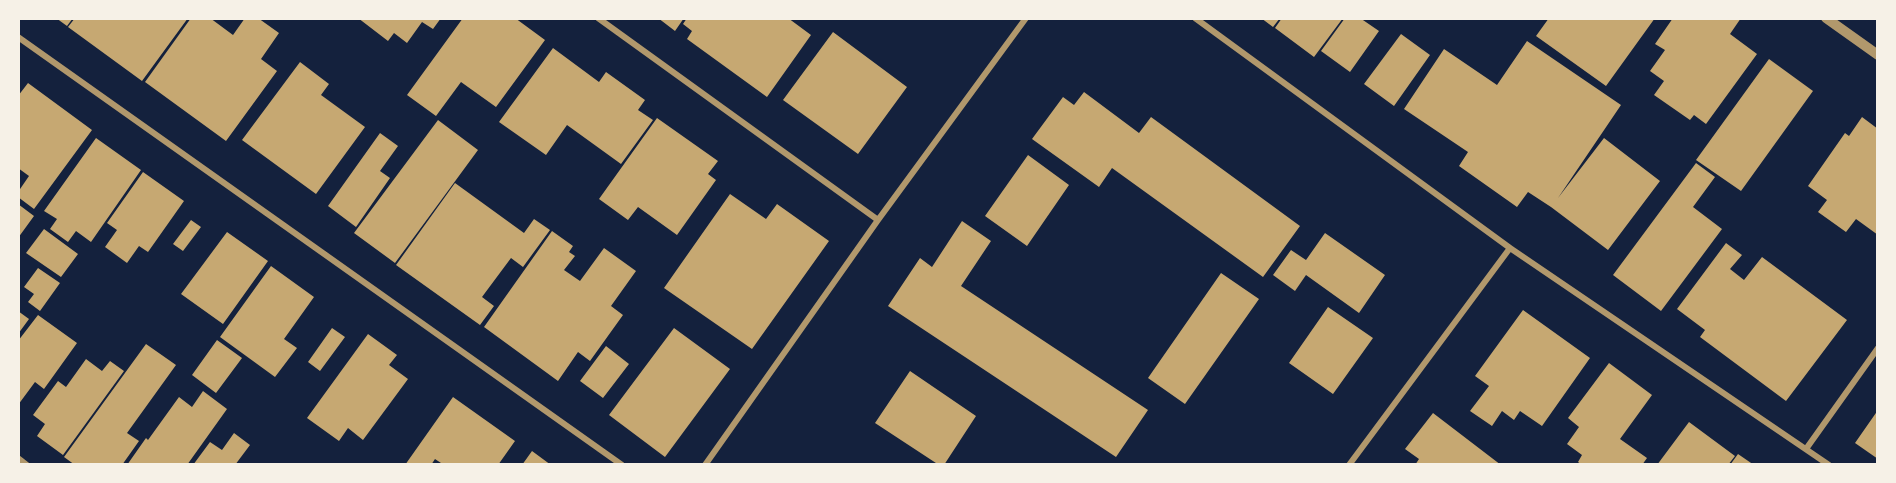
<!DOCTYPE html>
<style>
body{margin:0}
#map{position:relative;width:1896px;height:483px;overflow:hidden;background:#14213d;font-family:"Golos Text",sans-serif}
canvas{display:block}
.frame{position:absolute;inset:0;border:20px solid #f6f1e7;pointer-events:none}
</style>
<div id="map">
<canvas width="1896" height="483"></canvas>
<div class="frame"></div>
</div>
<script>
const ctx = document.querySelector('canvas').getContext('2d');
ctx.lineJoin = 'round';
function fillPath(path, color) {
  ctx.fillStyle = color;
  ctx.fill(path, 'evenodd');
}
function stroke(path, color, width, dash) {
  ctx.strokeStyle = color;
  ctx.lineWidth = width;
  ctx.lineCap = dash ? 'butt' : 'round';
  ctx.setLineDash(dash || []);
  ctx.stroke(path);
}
fillPath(new Path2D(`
 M56,18H73L67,26Z
 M75,18H188L142,81L68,27Z
 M191,18H210L233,35L245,18H258L279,33L261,59L277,71L226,141L145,82Z
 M358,18H441L433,29L422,22L407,43L394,33L388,41Z
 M463,18H515L545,40L496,107L461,82L436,116L407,95Z
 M658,18H684L675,31Z
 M687,18H788L811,35L767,97L687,39L692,31L683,24Z
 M1261,18H1280L1273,27Z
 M1282,18H1343L1314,57L1275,28Z
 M1345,18H1360L1379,31L1350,72L1321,51Z
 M1549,18H1655L1606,86L1536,36Z
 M1673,18H1741L1730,34L1757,54L1706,124L1694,115L1690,120L1654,95L1664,81L1650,71L1665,50L1655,44Z
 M833,32L907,87L858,154L783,100Z
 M1401,34L1430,55L1394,106L1364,84Z
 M1527,41L1621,105L1558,198L1604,138L1660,181L1608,250L1551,207L1528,192L1517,207L1459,166L1468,152L1404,109L1444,49L1497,85Z
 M553,48L599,82L606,72L645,100L638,110L653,120L621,164L567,125L546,155L499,122Z
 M1769,59L1813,91L1741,191L1696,160Z
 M300,62L329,84L321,95L365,127L316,194L242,140Z
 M28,83L92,130L34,209L18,197V192L29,176L18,168V96Z
 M1084,92L1139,133L1151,117L1300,226L1263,277L1112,168L1099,187L1032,139L1063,97L1074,105Z
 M1862,117L1878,129V235L1856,219L1846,232L1818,212L1827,200L1808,186L1845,133L1849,136Z
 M657,118L718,161L708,174L716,180L677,235L638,207L628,220L599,199Z
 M438,120L478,150L395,263L354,233Z
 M380,133L398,146L380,171L390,178L356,227L328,206Z
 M96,138L141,170L91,242L76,231L68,242L50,229L57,219L44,211Z
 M1028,155L1069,185L1027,246L985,216Z
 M1696,163L1715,177L1693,207L1722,229L1661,311L1613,275Z
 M143,172L184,201L148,252L139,246L127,263L105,247L117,230L107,223Z
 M455,183L524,233L534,219L550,230L523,267L511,258L482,297L494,306L480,325L396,265Z
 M730,194L766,219L777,204L829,241L752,349L664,288Z
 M18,204L34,216L18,238Z
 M191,220L201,227L183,251L173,244Z
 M962,221L991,241L961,286L1148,410L1116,457L888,306L920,258L932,267Z
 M44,229L78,254L61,277L26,253Z
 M552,231L573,246L569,252L575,256L564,270L580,281L604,248L636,271L611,306L623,315L590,361L578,352L558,381L484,327Z
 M227,232L268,261L223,324L181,294Z
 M1325,233L1385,275L1359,313L1306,275L1295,291L1273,275L1291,250L1306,260Z
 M1726,243L1742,255L1730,269L1744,280L1762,257L1847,320L1786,401L1700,337L1705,330L1677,309Z
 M271,266L314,297L284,339L297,348L275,377L220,337Z
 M38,268L60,283L40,311L28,302L34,294L24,287Z
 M1221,273L1259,299L1185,404L1148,378Z
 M1328,307L1373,338L1333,394L1289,363Z
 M1523,310L1590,358L1542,426L1520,411L1514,420L1502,411L1492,426L1470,411L1489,386L1475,376Z
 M18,311L29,319L18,334Z
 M38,315L77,343L44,389L35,382L18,405V341Z
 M332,328L345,337L320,371L308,362Z
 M674,328L730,369L665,457L609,415Z
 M368,334L397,355L389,365L408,379L363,440L348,428L339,441L307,418Z
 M217,340L242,358L216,393L192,375Z
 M146,344L176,365L127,433L139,441L122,465H75L64,457Z
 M606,346L629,364L603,398L580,381Z
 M86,359L102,371L110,361L124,371L63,455L37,436L45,424L33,415L58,381L66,387Z
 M1609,363L1652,395L1620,439L1647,458L1642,465H1582L1578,462L1582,455L1567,444L1579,427L1568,418Z
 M910,371L976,416L944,465H939L875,423Z
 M203,391L227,409L187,465H127L146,438L148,440L179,397L192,407Z
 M453,397L515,441L498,465H444L435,459L431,465H405Z
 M1878,410V459L1855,443Z
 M1433,413L1501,465H1415L1419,459L1405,449Z
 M1689,422L1735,456L1728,465H1657Z
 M234,433L250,445L235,465H193L210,442L222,450Z
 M532,451L551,465H522Z
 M1738,454L1754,465H1730Z`), '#c6a872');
stroke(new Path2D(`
 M598,18L878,220
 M1195,18L1510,248L1829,465
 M18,37L622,465
 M1806,449L1878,348
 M18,458L27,465
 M705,465L878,220L1026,18
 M1349,465L1510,248`), '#b1986c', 6);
stroke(new Path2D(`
 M1826,18L1878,55`), '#b1986c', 10);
</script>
